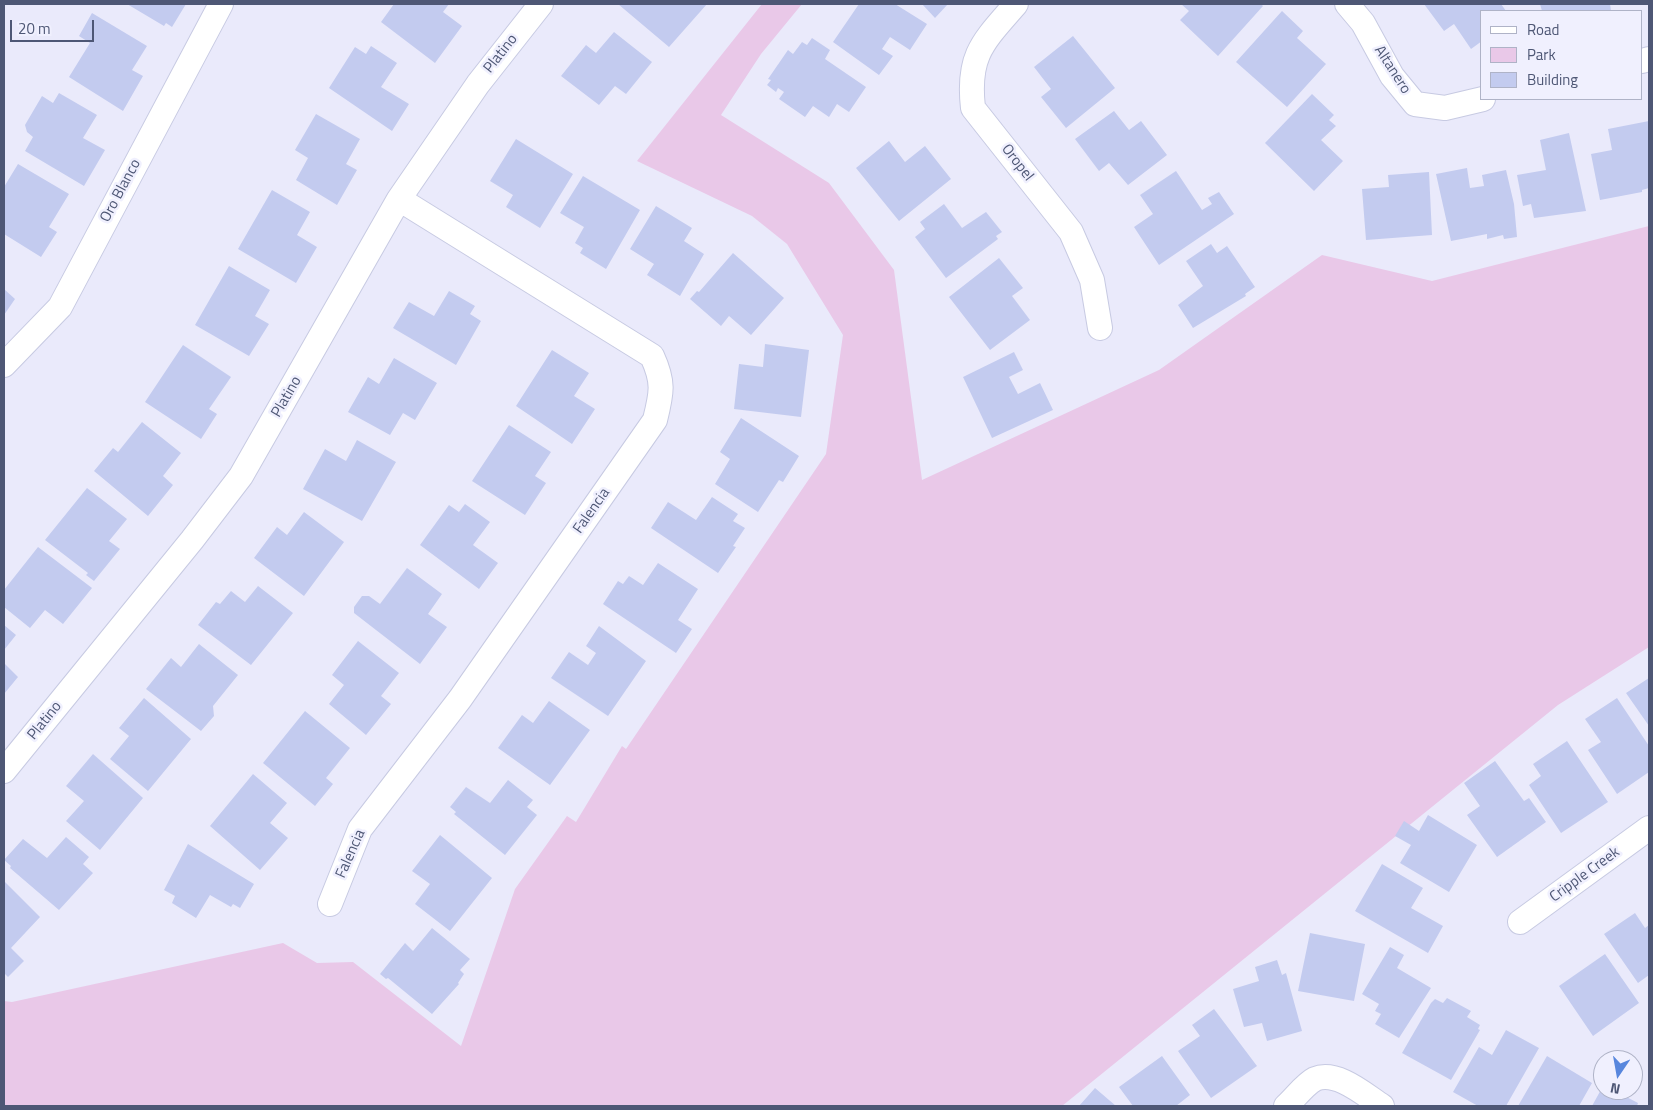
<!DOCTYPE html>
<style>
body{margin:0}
#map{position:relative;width:1653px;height:1110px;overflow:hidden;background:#eaeafb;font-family:"Titillium Web",sans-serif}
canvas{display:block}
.frame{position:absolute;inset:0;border:5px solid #4e5775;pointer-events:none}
.legend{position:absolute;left:1480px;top:10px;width:162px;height:90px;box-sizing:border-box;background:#f0f0fe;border:1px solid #afb3c7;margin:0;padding:6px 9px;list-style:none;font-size:15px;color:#4e5775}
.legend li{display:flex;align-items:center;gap:10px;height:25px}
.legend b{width:25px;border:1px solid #afb3c7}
.north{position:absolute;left:1593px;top:1050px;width:50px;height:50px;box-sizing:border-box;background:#f0f0fe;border:1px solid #afb3c7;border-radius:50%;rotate:192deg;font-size:14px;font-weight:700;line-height:20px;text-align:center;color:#4e5775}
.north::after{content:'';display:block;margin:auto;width:18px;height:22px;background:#5786dd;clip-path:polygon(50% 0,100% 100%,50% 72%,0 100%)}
.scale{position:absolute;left:10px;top:20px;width:84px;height:22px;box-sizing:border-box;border:2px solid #4e5775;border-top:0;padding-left:6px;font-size:15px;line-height:18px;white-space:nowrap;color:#4e5775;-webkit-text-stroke:4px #f0f0fe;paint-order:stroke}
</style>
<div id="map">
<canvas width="1653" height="1110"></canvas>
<div class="frame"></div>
<ul class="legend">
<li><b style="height:6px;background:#fff"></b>Road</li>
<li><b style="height:14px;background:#e9c8e8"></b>Park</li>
<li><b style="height:14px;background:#c3cbef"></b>Building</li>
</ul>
<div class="north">N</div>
<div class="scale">20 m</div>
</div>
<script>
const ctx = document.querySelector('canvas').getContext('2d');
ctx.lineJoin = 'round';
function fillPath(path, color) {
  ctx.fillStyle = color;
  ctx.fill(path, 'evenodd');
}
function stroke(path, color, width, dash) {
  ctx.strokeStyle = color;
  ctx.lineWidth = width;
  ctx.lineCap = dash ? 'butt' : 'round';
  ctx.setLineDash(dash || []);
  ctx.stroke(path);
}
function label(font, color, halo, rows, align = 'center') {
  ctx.font = font + ' "Titillium Web",sans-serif';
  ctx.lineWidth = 5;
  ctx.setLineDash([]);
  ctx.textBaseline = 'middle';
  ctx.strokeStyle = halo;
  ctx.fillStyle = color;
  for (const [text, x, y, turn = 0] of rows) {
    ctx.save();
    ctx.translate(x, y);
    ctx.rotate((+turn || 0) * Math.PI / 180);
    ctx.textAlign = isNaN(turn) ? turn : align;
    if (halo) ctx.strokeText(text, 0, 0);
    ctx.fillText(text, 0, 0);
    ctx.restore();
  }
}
fillPath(new Path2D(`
 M762,4H802L761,54L721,115L829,183L894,270L922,480L1159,370L1322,255L1432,281L1649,226V647L1558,705L1062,1106H4V1001L12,1002L283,943L317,963L353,962L461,1046L515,889L567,816L576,822L622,746L626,749L826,454L843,335L787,244L752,216L637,161Z`), '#e9c8e8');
fillPath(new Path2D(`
 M127,4H186L172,27L166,23L164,26Z
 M394,4H449L443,12L462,26L435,63L381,22Z
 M618,4H707L669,47Z
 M859,4H895L927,24L910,50L890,37L882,49L893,56L879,75L833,42Z
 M922,4H948L935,18Z
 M1181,4H1261L1263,6L1218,56L1180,20L1189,11Z
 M1424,4H1501L1506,11H1482V41L1471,49L1454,24L1444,31Z
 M1540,4H1610L1611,11H1542Z
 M1282,11L1303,31L1297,38L1326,64L1287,107L1236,62Z
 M92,13L147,46L132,70L143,76L123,111L69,77L90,43L79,36Z
 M614,32L652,62L626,94L615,86L599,105L561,76L586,45L596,53Z
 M1073,36L1115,88L1066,128L1041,97L1051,89L1034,67Z
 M812,38L830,50L825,59L866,87L849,112L837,104L829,117L813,106L805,117L779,99L784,92L778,88L776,92L767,85L771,80L768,79L788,50L793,54L802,42L807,45Z
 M371,46L397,63L381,87L409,104L392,131L329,88L355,47L366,54Z
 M59,93L97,115L83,138L105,150L84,186L25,151L33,137L27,132L25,125L42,96L53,103Z
 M1312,94L1334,115L1329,120L1336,126L1321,140L1343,161L1314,191L1265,143Z
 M1114,111L1129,130L1141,121L1167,155L1128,185L1109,163L1099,171L1075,139Z
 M316,114L360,139L346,164L357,170L337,205L296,180L308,158L295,150Z
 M1649,121V188L1642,190V192L1600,200L1591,154L1612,150L1608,129Z
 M1569,133L1586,211L1534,218L1531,204L1523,206L1517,175L1546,170L1540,140Z
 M516,139L573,174L540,228L506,207L513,195L490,181Z
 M889,141L905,162L925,146L951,179L899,221L856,168Z
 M18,164L69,194L49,227L57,232L41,257L4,234V187Z
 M1467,168L1470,188L1484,186L1482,175L1506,170L1514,204L1517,237L1504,239L1503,235L1487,239V234L1451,241L1436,174Z
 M1176,171L1202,210L1212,204L1208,198L1219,192L1234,214L1159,265L1134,227L1153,214L1140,195Z
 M1429,172L1432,235L1366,240L1362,189L1389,187L1388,175Z
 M583,176L640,210L606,269L580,253L583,248L575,243L584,227L560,213Z
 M272,190L310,212L297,235L317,247L296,283L238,249Z
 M944,204L962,228L986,212L1002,232L996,236L998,239L946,278L915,237L925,229L920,222Z
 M656,206L692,228L684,241L704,254L680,296L647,275L654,264L630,249Z
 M1211,244L1217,253L1227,246L1255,287L1245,294L1246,296L1193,328L1178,305L1203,286L1186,261Z
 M733,253L784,298L751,335L729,316L721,326L690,299L697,291L699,292Z
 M999,258L1023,288L1012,296L1030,320L990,350L949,297Z
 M229,266L270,290L255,316L269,324L249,356L195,325Z
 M4,289L15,299L4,315Z
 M449,291L475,306L470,314L481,321L456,365L393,328L409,302L434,316Z
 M765,344L809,350L801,417L734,409L739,364L763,367Z
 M183,345L231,377L209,409L217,414L201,439L145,402Z
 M552,350L589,373L574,396L595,409L572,444L516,406Z
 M1014,352L1023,370L1009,377L1018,394L1040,383L1053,410L992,438L963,377Z
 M394,358L437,383L415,420L403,413L390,435L348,412L368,377L379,384Z
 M741,418L799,456L783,482L779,480L758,512L715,484L730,459L720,452Z
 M142,422L181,453L163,476L173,485L148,516L94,471L113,448L118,452Z
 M509,425L551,452L535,476L546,483L525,515L472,481Z
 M357,440L396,462L362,521L303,489L325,449L346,461Z
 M87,488L127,519L109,541L120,549L94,581L86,575L88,573L45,540Z
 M712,497L738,514L733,521L745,528L733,546L736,547L718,573L651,528L668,502L696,520Z
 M465,504L490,522L473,545L498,563L479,589L420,545L449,505L459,512Z
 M304,512L344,542L304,596L254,558L277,527L287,535Z
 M38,547L92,588L63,624L45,610L30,628L4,607V590Z
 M658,563L698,589L678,620L692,629L676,653L603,604L618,581L623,584L629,576L643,585Z
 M407,568L442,594L428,614L447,627L420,664L354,613V607L362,596H369L380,604Z
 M258,586L293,613L251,665L198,625L216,602L220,604L231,591L245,602Z
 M4,625L16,635L4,650Z
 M599,626L646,661L608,716L551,678L569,652L588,665L596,653L586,646Z
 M358,641L399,673L381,696L391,704L366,735L329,704L344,685L332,675Z
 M199,644L238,675L213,706L214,716L201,731L146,689L171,658L181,667Z
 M4,663L18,677L4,694Z
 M1649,678V726L1626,693Z
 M144,698L191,739L148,791L110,759L129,736L119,728Z
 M1617,698L1649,746V772L1617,794L1588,750L1601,742L1585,719Z
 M549,701L590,730L550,785L498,748L522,715L533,723Z
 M305,711L350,748L326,778L333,784L315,806L263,763Z
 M1567,741L1608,802L1561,833L1529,785L1541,776L1533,764Z
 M93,754L143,798L100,850L66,821L84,801L66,786Z
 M1495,761L1524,801L1529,798L1546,822L1497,857L1467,815L1480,806L1464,783Z
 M253,774L287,803L270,823L288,838L260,870L210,826Z
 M508,780L533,800L527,807L537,815L505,855L454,814L456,812L450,807L466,787L490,803Z
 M1428,815L1477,845L1449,892L1400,863L1411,845L1395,836L1404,821L1419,831Z
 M440,835L492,878L450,931L415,904L430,884L412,871Z
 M66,837L89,857L83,864L93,873L59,910L10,868L11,866L4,860L23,839L47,858Z
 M188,844L254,884L240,908L233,904L231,907L210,895L196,918L172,903L175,896L164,890Z
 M1382,864L1423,888L1411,908L1443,926L1428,953L1355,911Z
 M4,881L40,917L11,948L24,961L8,977L4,973Z
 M1635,913L1645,928L1649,925V975L1638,983L1604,934Z
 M432,928L470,959L460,970L464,974L458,983L459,984L432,1014L388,978L386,979L380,974L405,943L413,951Z
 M1310,933L1365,944L1354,1001L1298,991Z
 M1390,947L1404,955L1397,968L1431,988L1399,1038L1375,1024L1381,1014L1375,1011L1379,1004L1362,994Z
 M1605,954L1639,1003L1593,1036L1559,986Z
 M1277,960L1282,975L1286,973L1302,1031L1267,1041L1262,1023L1244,1027L1233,989L1259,981L1255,967Z
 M1447,998L1471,1011L1467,1017L1480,1025L1478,1029L1480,1030L1451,1080L1402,1053L1431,1003L1435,999L1443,1003Z
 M1214,1009L1257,1066L1211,1098L1178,1051L1200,1036L1192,1025Z
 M1506,1030L1539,1048L1506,1106H1478L1453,1092L1479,1047L1492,1055Z
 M1162,1056L1190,1095L1176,1106H1133L1119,1087Z
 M1547,1056L1592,1083L1579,1106H1518Z
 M1603,1086V1090H1613L1638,1103L1637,1106H1592Z
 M1095,1088L1116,1106H1079Z`), '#c3cbef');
const street = new Path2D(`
 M1016,4C983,42 967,55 973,108L1071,232L1092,280L1100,328
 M1347,4L1363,23L1392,76L1415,104L1445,108L1483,99
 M1642,61L1649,59
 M4,365L60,307L221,4
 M4,771L192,540L241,476L399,199L478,84L541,4
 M330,904L360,829L460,699L655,420C662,392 664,382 652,356L399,199
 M1520,922L1649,828
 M1286,1106C1294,1099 1305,1084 1315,1079C1337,1070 1365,1095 1382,1106`);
stroke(street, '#c7cae2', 26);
stroke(street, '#fff', 24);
label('15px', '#4e5775', '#f0f0fe', [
 ["Platino",501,54,-52],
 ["Altanero",1392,70,57],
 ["Oropel",1017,163,52],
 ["Oro Blanco",121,191,-62],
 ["Platino",287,397,-60],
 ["Falencia",592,511,-55],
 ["Platino",45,721,-51],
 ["Falencia",351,854,-66],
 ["Cripple Creek",1585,875,-36]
]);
</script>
